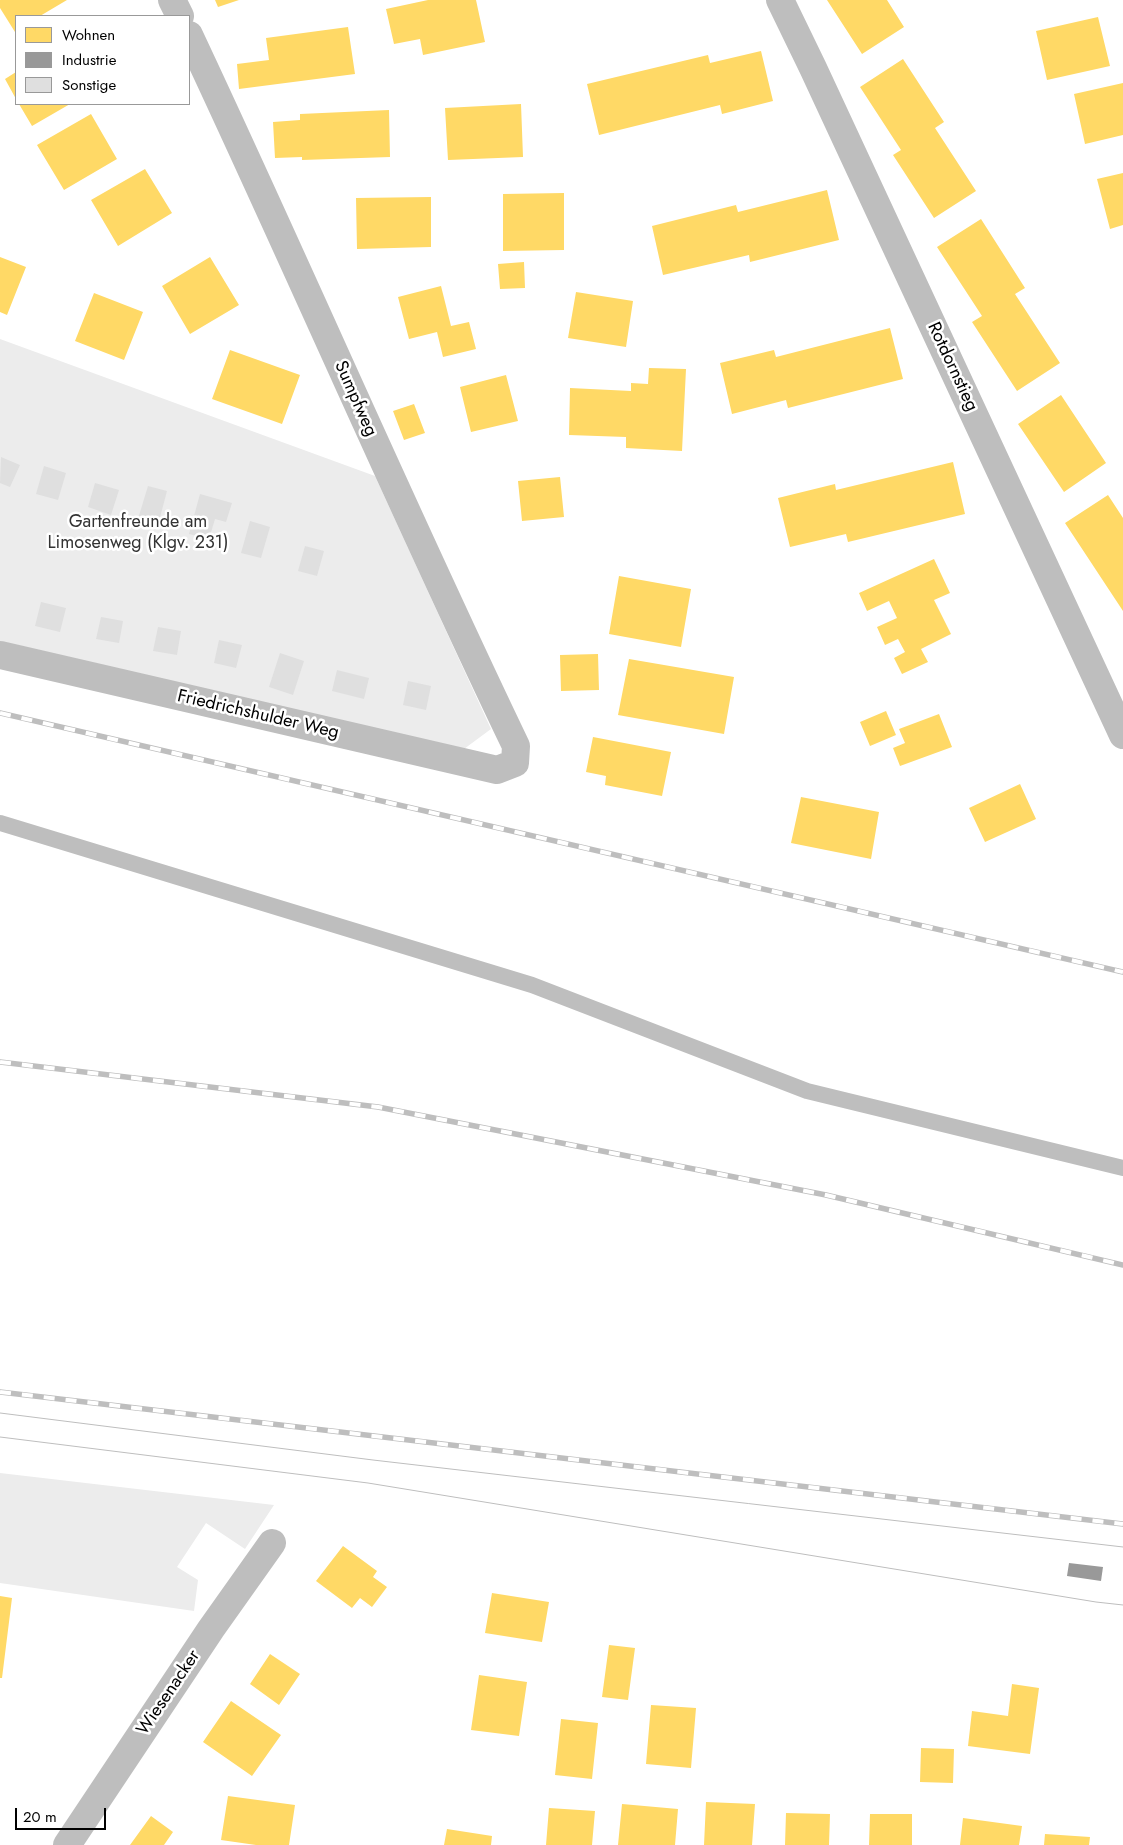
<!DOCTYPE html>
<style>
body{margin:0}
#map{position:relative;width:1123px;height:1845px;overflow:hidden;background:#fff;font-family:Jost,sans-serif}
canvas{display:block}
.legend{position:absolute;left:15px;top:15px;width:175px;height:90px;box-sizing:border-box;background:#fff;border:1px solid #999;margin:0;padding:6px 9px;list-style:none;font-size:15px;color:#000}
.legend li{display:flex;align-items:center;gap:10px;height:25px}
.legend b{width:25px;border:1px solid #999}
.scale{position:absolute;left:15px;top:1808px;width:91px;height:22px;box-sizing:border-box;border:2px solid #000;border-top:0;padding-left:6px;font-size:15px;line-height:18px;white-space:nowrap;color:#000;-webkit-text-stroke:4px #fff;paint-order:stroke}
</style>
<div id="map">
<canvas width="1123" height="1845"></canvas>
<ul class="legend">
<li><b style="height:14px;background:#ffd966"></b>Wohnen</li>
<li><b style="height:14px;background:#999"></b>Industrie</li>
<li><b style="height:14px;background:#dfdfdf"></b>Sonstige</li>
</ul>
<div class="scale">20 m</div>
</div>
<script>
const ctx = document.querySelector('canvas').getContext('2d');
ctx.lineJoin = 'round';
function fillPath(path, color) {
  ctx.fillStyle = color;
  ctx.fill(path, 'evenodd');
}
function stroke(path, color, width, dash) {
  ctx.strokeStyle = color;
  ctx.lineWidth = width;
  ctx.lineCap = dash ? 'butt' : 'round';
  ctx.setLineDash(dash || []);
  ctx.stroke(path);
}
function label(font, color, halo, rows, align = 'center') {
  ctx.font = font + ' Jost,sans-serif';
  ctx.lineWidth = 5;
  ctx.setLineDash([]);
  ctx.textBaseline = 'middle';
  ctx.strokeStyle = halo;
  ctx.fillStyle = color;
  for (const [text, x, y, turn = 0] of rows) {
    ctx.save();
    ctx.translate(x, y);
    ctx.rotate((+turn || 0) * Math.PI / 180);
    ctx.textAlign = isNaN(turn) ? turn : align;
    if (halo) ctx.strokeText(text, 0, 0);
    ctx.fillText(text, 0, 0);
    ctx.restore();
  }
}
fillPath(new Path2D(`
 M0,339L375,476L491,729L464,749L0,641Z
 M0,1473L274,1505L245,1549L206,1523L177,1567L198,1580L194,1611L0,1583Z`), '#ececec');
fillPath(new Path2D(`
 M0,0H67L40,16H16V31L15,32L0,8Z
 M215,0H239L218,7Z
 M428,0H476L485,42L423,55L420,39L394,44L386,9Z
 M827,0H887L904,27L862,54Z
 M1098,17L1110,66L1047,80L1036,31Z
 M348,27L355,74L239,89L237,64L269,60L266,38Z
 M761,51L773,101L722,114L720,105L599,135L587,84L708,55L710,63Z
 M903,59L944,122L935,128L976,191L934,218L893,155L901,150L860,87Z
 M16,72V99L5,79Z
 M1123,83V135L1085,144L1074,94Z
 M19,104H70L32,126Z
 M521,104L523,157L448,160L445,108Z
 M389,110L390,157L302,160V157L275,158L273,122L300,120V114Z
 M91,114L117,159L64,190L37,145Z
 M145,169L172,213L118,246L91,200Z
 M1123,173V225L1110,229L1097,179Z
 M827,190L839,240L750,262L749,255L663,275L652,226L736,205L738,212Z
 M564,193V250L503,251V194Z
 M431,197V247L357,249L356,198Z
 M981,219L1025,288L1015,294L1060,363L1017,391L972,322L982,316L937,247Z
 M0,257L26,267L7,315L0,312Z
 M210,257L239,305L190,334L162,286Z
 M524,262L525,288L500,289L498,264Z
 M441,286L451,326L469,322L476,349L443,357L437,332L409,339L398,297Z
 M576,292L633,301L626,347L568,338Z
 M94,293L143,312L124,360L75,341Z
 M890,328L903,379L788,408L786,400L732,414L720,363L774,350L776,357Z
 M230,350L300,375L282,424L212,399Z
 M649,368L686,369L682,451L626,448V437L569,435L570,388L631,391V383L648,384Z
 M506,375L518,421L471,432L460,387Z
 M1061,395L1106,463L1064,492L1018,424Z
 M414,404L425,433L404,440L393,411Z
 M953,462L965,514L848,542L846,534L790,547L778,498L835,484L836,490Z
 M560,477L564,517L522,521L518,481Z
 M1108,495L1123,518V611L1065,523Z
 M934,559L950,593L934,600L951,634L921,649L928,662L902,674L894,658L905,652L898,639L885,645L877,627L897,618L889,601L867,611L859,593Z
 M619,576L691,589L681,647L609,634Z
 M598,654L599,690L561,691L560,655Z
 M629,659L734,677L724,734L618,715Z
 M886,711L896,735L870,746L860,722Z
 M939,714L952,747L900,766L893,748L905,743L899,729Z
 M593,737L671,752L662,796L605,785L606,776L586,772Z
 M1020,784L1036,819L985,842L969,808Z
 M801,797L879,812L871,859L791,843Z
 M343,1546L377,1571L373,1577L387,1587L372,1607L360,1598L352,1608L316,1581Z
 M492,1593L549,1602L542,1642L485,1633Z
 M0,1596L12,1598L2,1678H0Z
 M609,1645L635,1648L628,1700L602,1697Z
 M270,1654L300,1674L279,1705L250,1684Z
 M479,1675L527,1682L519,1736L471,1730Z
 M1012,1684L1039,1688L1030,1754L968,1746L972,1711L1008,1716Z
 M231,1701L281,1735L252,1776L203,1742Z
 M651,1705L696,1708L691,1768L646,1764Z
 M561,1719L598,1723L592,1779L555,1775Z
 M921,1748L954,1749L953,1783L920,1782Z
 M228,1796L295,1805L289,1845H256L221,1840Z
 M706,1802L755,1804L752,1845H704Z
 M622,1804L678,1809L675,1845H618Z
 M549,1808L595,1811L592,1845H546Z
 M786,1813L830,1814L829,1845H785Z
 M870,1814H912V1845H869Z
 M151,1816L173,1832L164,1845H130Z
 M963,1818L1022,1826L1019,1845H960Z
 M447,1829L492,1836L491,1845H444Z
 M1045,1834L1090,1837L1089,1845H1044Z`), '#ffd966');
fillPath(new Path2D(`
 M1069,1563L1103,1567L1101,1581L1067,1576Z`), '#999');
fillPath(new Path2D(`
 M1,457L20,465L10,487L0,483Z
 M44,466L66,473L58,500L36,494Z
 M95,483L119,490L111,515L88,507Z
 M148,486L167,491L158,525L138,519Z
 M200,494L232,503L226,522L215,519L209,539L189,534Z
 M250,521L270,527L261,558L241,553Z
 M305,546L324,551L317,576L298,571Z
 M41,602L66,608L60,632L35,626Z
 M101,617L123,621L119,643L96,639Z
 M158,627L181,631L177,655L153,651Z
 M219,640L242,645L236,668L214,663Z
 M280,653L304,661L293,695L269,687Z
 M337,670L369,678L364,699L332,691Z
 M408,681L431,686L426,710L403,705Z`), '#dfdfdf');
stroke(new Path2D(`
 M0,823L532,985L807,1091L1123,1168`), '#bebebe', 16);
stroke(new Path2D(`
 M172,0L180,16
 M780,0L813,68L1123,735
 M0,655L497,770L515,763L516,746C403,511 300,271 189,35
 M67,1845L211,1629L272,1543`), '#bebebe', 28);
stroke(new Path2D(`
 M0,1413L373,1460L1123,1547
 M0,1437L368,1483L1096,1602L1123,1605`), '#bebebe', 1);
const rail = new Path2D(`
 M0,713L1123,972
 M0,1062L378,1107L826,1195L1123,1265
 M0,1392L1123,1524`);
stroke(rail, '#bebebe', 5.5);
stroke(rail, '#fff', 4, [11]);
label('18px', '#000', '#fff', [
 ["Rotdornstieg",952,367,65],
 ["Sumpfweg",355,399,66],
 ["Friedrichshulder Weg",258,715,13],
 ["Wiesenacker",169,1693,-56]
]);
label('18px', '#333', '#fff', [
 ["Gartenfreunde am",138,523],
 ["Limosenweg (Klgv. 231)",138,544]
]);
</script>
